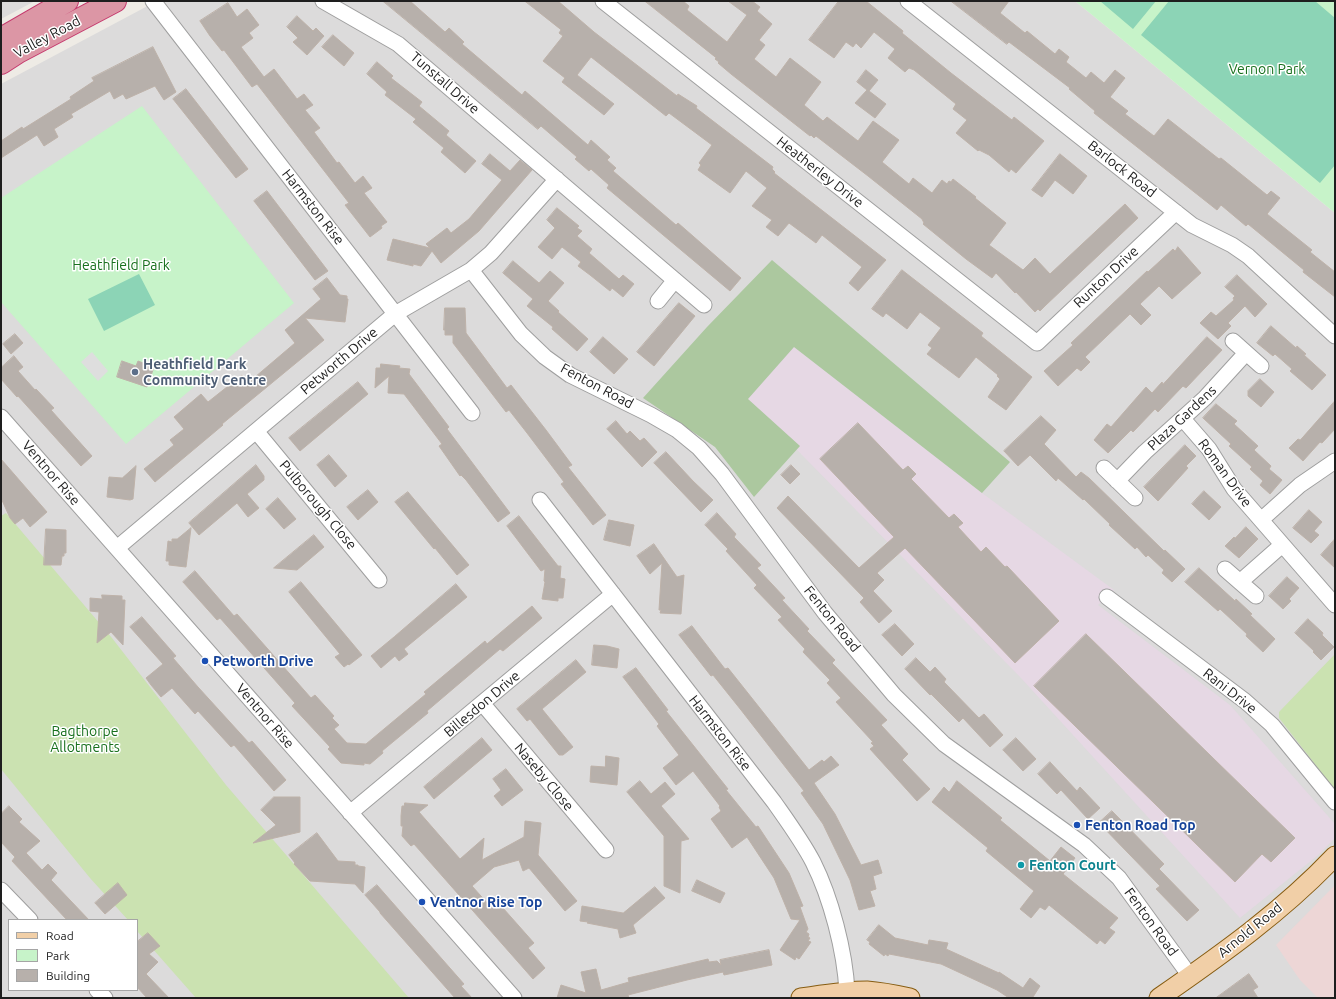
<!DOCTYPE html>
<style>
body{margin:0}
#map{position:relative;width:1336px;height:999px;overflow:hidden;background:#eeebe5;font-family:Ubuntu,sans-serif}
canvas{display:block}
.frame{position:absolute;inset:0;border:2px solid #1e1e1e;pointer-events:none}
.legend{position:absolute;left:8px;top:919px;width:130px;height:72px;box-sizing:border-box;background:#fff;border:1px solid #a5a5a5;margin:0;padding:5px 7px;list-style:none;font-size:12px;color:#1e1e1e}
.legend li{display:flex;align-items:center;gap:8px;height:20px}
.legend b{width:20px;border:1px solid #a5a5a5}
</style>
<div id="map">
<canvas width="1336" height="999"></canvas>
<div class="frame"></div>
<ul class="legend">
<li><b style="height:5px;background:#f1cfa7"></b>Road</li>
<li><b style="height:11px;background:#c7f3c9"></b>Park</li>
<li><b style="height:11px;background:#b7b0ab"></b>Building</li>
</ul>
</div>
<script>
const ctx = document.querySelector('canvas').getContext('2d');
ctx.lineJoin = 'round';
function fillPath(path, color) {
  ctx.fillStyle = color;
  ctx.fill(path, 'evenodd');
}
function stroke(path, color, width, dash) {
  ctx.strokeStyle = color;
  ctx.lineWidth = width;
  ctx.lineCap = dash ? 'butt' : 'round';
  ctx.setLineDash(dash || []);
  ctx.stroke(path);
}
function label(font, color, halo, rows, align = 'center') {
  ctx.font = font + ' Ubuntu,sans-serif';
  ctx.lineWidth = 3;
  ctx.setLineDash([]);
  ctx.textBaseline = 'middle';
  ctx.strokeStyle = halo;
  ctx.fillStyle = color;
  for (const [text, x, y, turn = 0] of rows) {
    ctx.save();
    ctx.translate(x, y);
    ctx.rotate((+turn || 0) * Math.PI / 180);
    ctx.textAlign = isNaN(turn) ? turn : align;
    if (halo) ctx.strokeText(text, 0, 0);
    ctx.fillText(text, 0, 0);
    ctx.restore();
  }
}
fillPath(new Path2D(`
 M1,1H35L1,19Z
 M157,1H1075L1335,213V998H1V84ZM9,920H137V990H9Z`), '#dcdbdb');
fillPath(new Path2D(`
 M1335,885V998H1318L1300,980L1276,945Z`), '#edd6d6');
fillPath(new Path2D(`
 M794,347L982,493L1114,590L1098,605L1230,705L1335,824V838L1317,856L1240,918L1021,678L747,399Z`), '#e6d8e4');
fillPath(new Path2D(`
 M6,513L112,638L226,785L409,998H196L137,931V920H128L90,878L1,769V516Z
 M1335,654V790L1279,718V712Z`), '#cbe2b1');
fillPath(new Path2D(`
 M772,260L1010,462L982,493L794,347L748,399L800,446L754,497L715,447L643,398L707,327Z`), '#acc89f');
fillPath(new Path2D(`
 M1075,1H1335V213Z
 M142,106L294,303L126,444L1,302V198Z`), '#c7f3c9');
fillPath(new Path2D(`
 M1100,1H1156L1133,29Z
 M1169,1H1315L1335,18V165L1320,183L1141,35Z
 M139,274L155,305L104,331L88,299Z`), '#8cd4b6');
fillPath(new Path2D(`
 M92,352L108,371L98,381L81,362Z`), '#dedede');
const building = new Path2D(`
 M383,1H410L445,32L449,28L464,42L462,44L522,95L525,91L588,145L591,140L610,157L607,160L616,168L613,171L676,225L678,223L741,278L730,291L607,188L609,185L591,169L589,171L575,159L577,157L541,126L538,129Z
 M525,1H558L594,32L677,96L678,94L697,106L696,108L773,167L772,169L775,172L774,173L886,260L858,291L849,283L862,267L822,235L816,243L789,223L778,236L766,227L772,220L752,206L767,188L746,171L730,193L698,170L701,165L699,163L712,145L669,113L666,116L591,57L577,75L614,104L604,115L562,82L565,78L543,61L563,36L559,33L561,30Z
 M645,1H683L689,6L687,10L727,42L747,15L728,1H752L760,7L757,11L772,24L759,40L765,45L754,59L776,77L790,58L821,82L804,105L823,121L827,117L858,141L873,121L899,140L882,162L909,184L913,178L932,193L942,180L947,184L949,181L951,182L953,179L976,197L975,198L1006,223L989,245L1023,270L1035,258L1050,274L1125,204L1138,218L1046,305L1040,311L1038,309L1035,312L1016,292L1015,293L996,273L992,278L966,259L923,224L924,223L922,219L868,176L816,136L814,138L811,135L810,136L731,74L718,63L719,62L715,59L716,58Z
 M839,1H866L903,31L902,33L951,73L1012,120L1014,117L1044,141L1016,173L1011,169L1009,172L989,155L979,150L978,151L956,133L967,120L953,109L956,104L914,70L909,68L905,72L888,58L895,49L874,32L861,48L856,43L853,47L846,42L834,58L809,40Z
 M951,1H1009L1000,13L1025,33L1027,31L1055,54L1059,49L1069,57L1066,62L1086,78L1091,72L1104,83L1115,70L1125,78L1110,97L1128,111L1125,114L1154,136L1168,119L1219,159L1221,158L1267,195L1271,191L1280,198L1267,214L1312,250L1310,252L1335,272V297L1303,272L1304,270L1248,224L1246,226L1221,205L1217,210L1094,113L1095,111L1069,89L1070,88L1009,42L1007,44Z
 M228,3L237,17L247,9L259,25L249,33L253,38L241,47L264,77L274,69L297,99L304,94L313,105L305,110L320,128L314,132L337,163L339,162L355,183L363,176L372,188L364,193L387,222L381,226L382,228L370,237L345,205L349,203L257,84L252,87L224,50L222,51L210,36L200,21Z
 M297,16L313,31L316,28L324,36L307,55L293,42L298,38L287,27Z
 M333,35L354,53L344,66L322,47Z
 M153,47L176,92L164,100L155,86L126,99L123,94L114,99L110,91L71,114L73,117L54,129L58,137L44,146L37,135L1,158V141L22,127L23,129L71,99L70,97L94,81L92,78Z
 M377,62L393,76L391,78L422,102L419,106L449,131L446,135L476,161L465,173L441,152L444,148L413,122L416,119L385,95L387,92L367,74Z
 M866,70L878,80L869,91L886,104L875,118L855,103L867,90L857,82Z
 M186,89L248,169L236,178L173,99Z
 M490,154L510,171L520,160L532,170L479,231L441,263L432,251L421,266L413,264V266L409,265L387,260L393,239L430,248L426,244L447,228L451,233L469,219L502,180L482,164Z
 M1060,154L1087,176L1073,194L1055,180L1042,197L1032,190Z
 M267,191L328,271L315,280L254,201Z
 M557,208L579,226L577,228L582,231L577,236L592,249L589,253L619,279L623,275L634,284L623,297L612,288L610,291L590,275L578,266L581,262L562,247L552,259L538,247L555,228L547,220Z
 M1178,247L1201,273L1172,299L1159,286L1140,304L1151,315L1141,325L1130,314L1085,357L1090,362L1081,371L1077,368L1058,386L1044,371L1073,345L1071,343L1147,271L1148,272L1173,249L1175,251Z
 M513,261L539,283L550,271L564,283L548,301L559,311L558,312L588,339L577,351L552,329L553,327L527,306L533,299L503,273Z
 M902,270L983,333L981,336L1032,377L1006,410L988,397L1000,379L997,376L998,375L976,357L959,378L927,354L932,348L928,345L941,328L920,312L907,329L886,313L883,317L872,309Z
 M1237,275L1267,304L1255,317L1245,306L1228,323L1231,326L1218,339L1200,323L1211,312L1216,316L1234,300L1233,298L1235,296L1225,287Z
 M327,278L340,295L347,296V299H348L345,322L305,318L324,340L222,424L223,425L155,482L144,469L174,445L170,440L184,429L174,417L201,394L208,402L242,375L248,383L295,343L285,330L321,299L313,289Z
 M679,303L695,316L654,366L637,352Z
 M445,308H465L466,333L507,388L511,385L546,430L572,465L568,467L606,515L593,525L561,484L564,482L527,433L509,410L506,412L453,343V335H445V330H444Z
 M1271,326L1296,348L1297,346L1306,354L1304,355L1326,375L1312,390L1290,371L1292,369L1275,354L1273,356L1257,343Z
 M15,334L23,343L11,354L3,344Z
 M603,337L628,359L614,374L590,352Z
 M1207,337L1222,350L1186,388L1183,386L1158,412L1155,409L1133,432L1131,430L1108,453L1094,440L1107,424L1111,427L1146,387L1152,393L1162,382L1163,384Z
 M14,356L23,367L18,371L35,390L36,389L54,408L51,410L92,456L81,466L18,396L17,397L1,379V368Z
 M122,361L136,366L138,361L154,367L147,387L117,377Z
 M381,364L400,366L399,368L410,369L409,374L449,427L447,429L510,513L498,522L466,480L461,475L460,476L439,446L442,444L404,394L388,393L389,376L375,388L376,368H380Z
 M1260,379L1274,392L1261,407L1248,396V391Z
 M358,382L368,394L300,451L289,438Z
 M1335,401V429L1322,443L1320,442L1303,461L1289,448L1298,439L1300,440Z
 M1216,404L1237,421L1234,424L1258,446L1254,450L1271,466L1269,469L1282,480L1270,494L1260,485L1263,481L1250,469L1252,467L1229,446L1231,444L1203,418Z
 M1041,416L1056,430L1044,444L1076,477L1081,472L1089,478L1164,551L1165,550L1185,569L1172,582L1162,573L1164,570L1148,555L1146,557L1137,547L1135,549L1109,525L1110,524L1084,499L1083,500L1058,478L1056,481L1030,455L1018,466L1004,451Z
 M616,421L627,434L630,431L640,441L644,438L657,452L642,467L607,429Z
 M858,423L903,470L908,466L916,474L911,479L949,518L954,514L963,523L958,527L981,552L986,547L1005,567L1007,566L1059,621L1015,663L905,548L877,573L884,580L873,591L892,611L879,623L860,602L864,598L777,508L788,496L859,568L894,537L820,459Z
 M1185,445L1196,456L1186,466L1188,468L1158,501L1144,487Z
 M666,452L693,481L713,500L701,512L654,463Z
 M329,455L347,476L335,487L317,465Z
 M1,459L47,512L30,527L23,518L15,524L10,518L1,498Z
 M256,465L264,476V480L247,494L259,508L248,517L237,503L199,535L189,523Z
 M791,465L800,474L790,484L781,475Z
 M136,466L133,499L130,500L107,497L109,477L122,478Z
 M368,490L378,502L358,520L347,507Z
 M1204,491L1221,507L1209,520L1192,504Z
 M408,492L469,565L457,575L435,548L434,549L395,502Z
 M278,498L296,519L284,529L266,509Z
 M1309,510L1322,522L1314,531L1319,535L1311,543L1293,528Z
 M717,513L736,534L734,537L761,565L757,568L785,598L782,600L809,629L807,631L835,660L832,663L887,720L881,725L908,754L902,760L930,789L917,801L870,749L874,746L871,743L873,742L836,702L841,698L827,683L830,680L803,652L805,649L778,620L782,617L754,588L757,585L726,551L728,549L705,525Z
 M519,516L558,566H561L560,578L565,579L563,598H558V601L542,599L545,582L544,581L545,569L541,571L507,526Z
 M609,520L634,525L630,546L604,540Z
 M1246,527L1258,539L1239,558L1225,546L1234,537L1235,538Z
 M191,528L186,567L169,565V561H166L168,541L172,542V539H177Z
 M46,529L66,530V553H64V556H62L61,565H44Z
 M314,535L324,547L297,570L274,568Z
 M1335,539V568L1321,555Z
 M654,544L677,577L684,575L681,614L660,613L661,610H659L662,563L650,574L637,556Z
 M1199,568L1235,601L1236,599L1252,614L1250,615L1275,639L1263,652L1246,636L1247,634L1220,609L1218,611L1185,582Z
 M195,571L234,616L237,614L311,698L315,695L334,716L332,718L339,725L334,729L347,743L366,744L426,694L424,692L473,651L485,641L487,644L532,606L542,618L503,651L500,649L454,688L427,711L428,713L382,751L383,753L370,764L364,763V765L341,763L328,749L330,747L292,706L295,703L220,618L217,620L183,582Z
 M1287,577L1299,588L1289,599L1291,601L1283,609L1269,596Z
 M301,582L362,655L349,665L348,664L344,667L335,657L340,654L289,592Z
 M456,584L467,597L404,649L408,654L399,661L395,656L381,668L371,656L394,637Z
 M102,595L122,596V600H125L123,645L111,632L97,643L99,612L90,611V598L102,599Z
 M142,617L176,656L173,658L198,687L249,743L252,741L286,780L274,791L234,745L231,747L198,711L195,714L172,688L161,697L151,685L146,678L163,664L130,627Z
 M1308,619L1323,633L1322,635L1334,647L1321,660L1313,652L1314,651L1295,633Z
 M895,624L914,644L902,656L882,635Z
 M692,626L725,669L728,668L809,770L822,760L824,762L831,756L839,765L814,783L835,814L861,865L878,860L882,873L873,876L876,889L870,891L875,906L859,910L850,880L823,824L801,793L804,791L741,710L713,675L711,676L679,635Z
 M1086,634L1295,838L1271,862L1262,854L1235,882L1034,686Z
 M594,645L607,646L619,649L617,668L592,665Z
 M916,658L930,672L935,667L946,679L944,682L979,718L984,714L1003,735L990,747L963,718L959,722L931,694L930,695L905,669Z
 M576,660L586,672L542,709L573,747L563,755H559L530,719L527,721L517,709Z
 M636,668L668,710L666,711L728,789L726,790L756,827L758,826L789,873L803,906L800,907L808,929L806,932L809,934L808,937L810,938L808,941L811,942L799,959L796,957L795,960L780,950L800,920L791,919L774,878L747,837L732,848L711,819L721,811L719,807L720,806L693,771L676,785L663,768L679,755L657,726L659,724L623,677Z
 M482,738L492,750L434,799L424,787Z
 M1016,738L1036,759L1023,771L1003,750Z
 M606,756L619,758L617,785L590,782L591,766L605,767Z
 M1050,762L1077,791L1080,787L1100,808L1088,819L1061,790L1057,794L1038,774Z
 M506,769L523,790L502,806L494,796L501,790L493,779Z
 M640,781L651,794L665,782L675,794L661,806L689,839L681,841L680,893L664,886V836L627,792Z
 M957,781L1002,818L1000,820L1050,861L1061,847L1075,858L1063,874L1118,918L1109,928L1115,932L1105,944L1100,940L1097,944L1049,905L1045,910L1040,907L1031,918L1020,909L1034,891L986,851L988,848L932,802L944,787L949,792Z
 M274,797H300V832L253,843L276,825L261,810Z
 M405,803L428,805L419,812L460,859L484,838L482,860L524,837L525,821L541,823L538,855L577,901L565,911L529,868L523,871L519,860L494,867L472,886L489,905L495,899L534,943L528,948L545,968L533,979L414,844L411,846L402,836L403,826H401V816L402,806H404Z
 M9,806L22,819L19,822L40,841L26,853L42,870L48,864L57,873L51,880L89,920H67L12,861L15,857L1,842V814Z
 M1112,811L1164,864L1159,869L1199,910L1187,921L1156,889L1160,886L1099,823Z
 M317,833L338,861L355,862V865H358V866L365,867L363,893L355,884L310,881L294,864L295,863L289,855Z
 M697,880L725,893L720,903L692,891Z
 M118,883L127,895L105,914L95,903Z
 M377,885L464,984L461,986L472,998H455L380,913V912L365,895Z
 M655,887L665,898L633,925L636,933L620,938L618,929L587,923L588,922L580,921L582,906L623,913Z
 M879,925L895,938L928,945L929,940L948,943L946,949L999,973V972L1023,988L1030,978L1040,986L1033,997L1034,998H1009L997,990L941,964L889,954L888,956L885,954L884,956L869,944L870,942L867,940Z
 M148,933L160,946L149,954L158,962L146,974L169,998H147L137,987V942Z
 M769,950L772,965L724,975L723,972L687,980L628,995L629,998H557L561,985L586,993L581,972L596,969L601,990L629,982L628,978L708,959L709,962L717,961L721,965L720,960Z
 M1249,974L1258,987L1253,990L1258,998H1216Z`);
fillPath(building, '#b7b0ab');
stroke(building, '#beb2a9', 1);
const minor = new Path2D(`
 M153,1L472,413
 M323,1L398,44L704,305
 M603,1L1037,343L1176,212
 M908,1L1192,225L1232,245L1248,256L1335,336
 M471,270L521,334L545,357L570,375L651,415L677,430L699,448L722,474L825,613L894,695L944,744L1084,845L1119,878L1190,976
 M658,301L675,280
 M1233,341L1261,366
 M1,417L514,998
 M1183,419L1209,449L1234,489L1335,605
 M256,431L379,580
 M1104,468L1135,498
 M1117,481L1145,452L1205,398L1246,353
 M540,500L774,802C788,822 802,841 813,862C831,898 845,951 847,992
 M1261,520L1300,485L1335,461
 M117,548L395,314L471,270L491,253L557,179
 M1225,569L1256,596
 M1240,582L1282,545
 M1107,597L1245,701L1272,725L1335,802
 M482,703L606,850
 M350,813L613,594
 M1,890L30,920
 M97,990L105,998`);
const major = new Path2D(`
 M801,998C822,995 845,991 867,991C881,992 896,995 910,998
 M1159,998C1221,955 1283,911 1335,856`);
const highway = new Path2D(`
 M1,39L67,1
 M1,63L18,52L115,1`);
stroke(minor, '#9f9f9f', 17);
stroke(major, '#865c11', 21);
stroke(highway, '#c5396d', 24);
stroke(minor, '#fff', 15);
stroke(major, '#f1cfa7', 19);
stroke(highway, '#dc96a5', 22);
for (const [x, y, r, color] of [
 [135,372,4,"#5c6f8a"],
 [205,661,4,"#1a4fb4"],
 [1077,825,4,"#1a4fb4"],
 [1021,865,4,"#0f9aa8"],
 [422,902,4,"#1a4fb4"]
]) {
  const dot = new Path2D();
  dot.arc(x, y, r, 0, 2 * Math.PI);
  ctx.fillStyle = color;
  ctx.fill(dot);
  stroke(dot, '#fff', 1.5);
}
label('14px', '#1e1e1e', '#fff', [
 ["Valley Road",47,37,-28],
 ["Tunstall Drive",445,83,41],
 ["Barlock Road",1122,169,38],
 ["Heatherley Drive",820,172,38],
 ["Harmston Rise",313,207,52],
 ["Runton Drive",1106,277,-43],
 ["Petworth Drive",339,361,-40],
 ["Fenton Road",597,386,28],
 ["Plaza Gardens",1182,418,-43],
 ["Ventnor Rise",51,473,49],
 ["Roman Drive",1225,473,54],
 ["Pulborough Close",318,505,50],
 ["Fenton Road",832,619,51],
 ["Rani Drive",1230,691,38],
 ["Billesdon Drive",482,704,-40],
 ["Ventnor Rise",265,716,49],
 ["Harmston Rise",720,733,52],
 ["Naseby Close",544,777,50],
 ["Fenton Road",1151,922,54],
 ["Arnold Road",1250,930,-39]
]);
label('14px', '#18701d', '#fff', [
 ["Vernon Park",1267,69],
 ["Heathfield Park",121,265],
 ["Bagthorpe",85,731],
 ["Allotments",85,747]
]);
label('bold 14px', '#4e5e75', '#fff', [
 ["Heathfield Park",143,364],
 ["Community Centre",143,380]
], 'left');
label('bold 14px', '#164399', '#fff', [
 ["Petworth Drive",213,661],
 ["Fenton Road Top",1085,825],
 ["Ventnor Rise Top",430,902]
], 'left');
label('bold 14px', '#0d838f', '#fff', [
 ["Fenton Court",1029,865]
], 'left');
</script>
